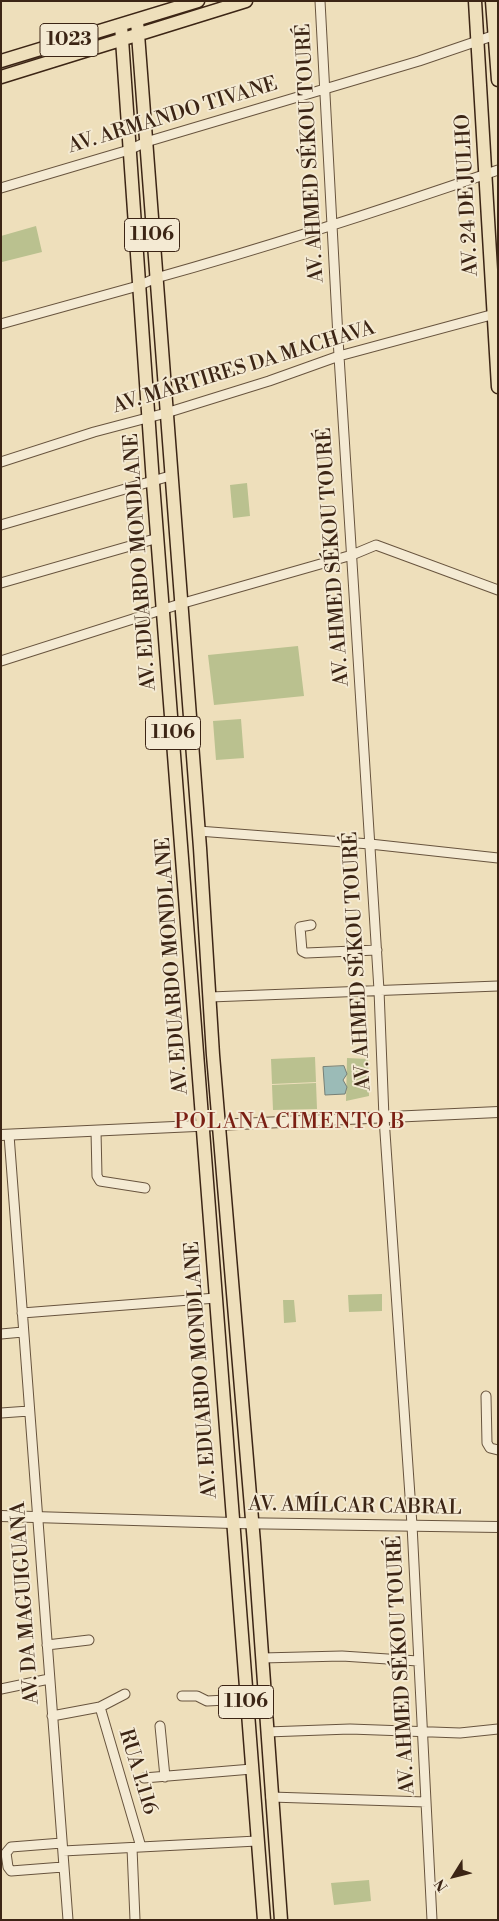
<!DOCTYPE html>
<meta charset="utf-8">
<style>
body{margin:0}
#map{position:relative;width:499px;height:1921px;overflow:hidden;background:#eedfbb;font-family:"Libre Bodoni",serif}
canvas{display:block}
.frame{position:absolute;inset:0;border:2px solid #3c2515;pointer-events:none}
.north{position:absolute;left:429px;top:1851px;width:50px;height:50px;-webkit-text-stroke:4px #f4ead3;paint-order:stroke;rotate:234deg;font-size:14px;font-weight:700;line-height:20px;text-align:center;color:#3c2515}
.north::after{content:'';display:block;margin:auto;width:18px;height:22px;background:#3c2515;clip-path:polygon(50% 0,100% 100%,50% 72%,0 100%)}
</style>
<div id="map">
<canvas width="499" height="1921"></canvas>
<div class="frame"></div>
<div class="north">N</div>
</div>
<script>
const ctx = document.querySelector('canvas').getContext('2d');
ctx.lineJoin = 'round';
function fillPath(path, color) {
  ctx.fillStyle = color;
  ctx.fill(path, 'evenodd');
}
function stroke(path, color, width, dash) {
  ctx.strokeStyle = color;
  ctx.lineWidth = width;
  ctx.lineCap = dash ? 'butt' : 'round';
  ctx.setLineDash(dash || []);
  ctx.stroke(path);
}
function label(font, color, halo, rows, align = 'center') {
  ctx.font = font + ' "Libre Bodoni",serif';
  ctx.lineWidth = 4;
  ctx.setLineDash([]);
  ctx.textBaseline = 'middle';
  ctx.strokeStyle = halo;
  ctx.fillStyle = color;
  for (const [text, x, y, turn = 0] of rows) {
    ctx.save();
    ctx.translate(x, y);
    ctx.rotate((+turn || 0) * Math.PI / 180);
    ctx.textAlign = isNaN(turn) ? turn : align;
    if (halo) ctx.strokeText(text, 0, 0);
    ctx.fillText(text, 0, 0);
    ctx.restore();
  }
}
fillPath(new Path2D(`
 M36,226L42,252L2,262L1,236Z
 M247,483L250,516L233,518L230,485Z
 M298,646L304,696L214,705L208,655Z
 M241,719L244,758L216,760L213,721Z
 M315,1057L316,1082L272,1084L271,1059Z
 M347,1058L368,1059L369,1096L346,1101Z
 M316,1083L317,1109L273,1110L272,1085Z
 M382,1294V1311L349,1312L348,1295Z
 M283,1300H294L296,1322L284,1323Z
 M369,1880L371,1901L334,1905L331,1883Z`), '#bac18f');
const water = new Path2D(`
 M344,1066L347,1074L343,1080L347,1087L345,1094L325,1095L323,1067Z`);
fillPath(water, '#9bbbb7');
stroke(water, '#757f76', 1);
const minor = new Path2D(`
 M320,1L339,356L379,990L384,1118L412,1525L432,1920
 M1,188L129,150L146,142L419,61L498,34
 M1,324L138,286L156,278C271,246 385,209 498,170
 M1,462L94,432L166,413L269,381L339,356L498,313
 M1,525L170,476
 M1,583L158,538
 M1,661L180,604L352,555L376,545L498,590
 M198,831L370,844L498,858
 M311,925L300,927L302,951L306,953L377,950
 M210,997L498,986
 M96,1131L97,1176L100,1181L145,1188
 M9,1135L68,1920
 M22,1313L216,1298
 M1,1334L23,1332
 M486,1396L487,1443L490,1448L498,1450
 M1,1413L29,1411
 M47,1645L89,1640
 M262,1658L342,1656L418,1661
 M1,1689L49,1679
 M182,1696H197L207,1701L246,1699
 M100,1707L141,1847
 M52,1716L100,1707L125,1694
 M160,1726L165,1777
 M267,1732L350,1729L460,1733L498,1729
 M144,1778L252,1769
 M271,1797L426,1802
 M62,1843L11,1847L6,1853L8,1867L11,1871L63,1867
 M132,1848L135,1920
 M63,1851L257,1841`);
const tertiary = new Path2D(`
 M1,1135L498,1112
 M1,1516L233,1523L498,1527`);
const primary = new Path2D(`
 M475,1L498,387
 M492,1L498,80
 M137,21L200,848L213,1055L254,1543L281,1920
 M121,25L153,483L264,1920
 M1,61L198,1
 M1,77L246,1`);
stroke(minor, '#68543e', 11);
stroke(tertiary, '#68543e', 12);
stroke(primary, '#3c2515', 15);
stroke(minor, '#f4ead3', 9);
stroke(tertiary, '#f4ead3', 10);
stroke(primary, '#eedfbb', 12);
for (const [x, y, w] of [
 [69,40,58],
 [152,235,55],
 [173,733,55],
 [246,1702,55]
]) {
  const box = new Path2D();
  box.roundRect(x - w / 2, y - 16.5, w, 33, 4);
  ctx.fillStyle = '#f4ead3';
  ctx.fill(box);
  stroke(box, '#3c2515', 1);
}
label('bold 19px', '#3c2515', null, [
 ["1023",69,40],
 ["1106",152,235],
 ["1106",173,733],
 ["1106",246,1702]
]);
label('20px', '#3c2515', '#f4ead3', [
 ["AV. ARMANDO TIVANE",173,116,-17],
 ["AV. AHMED SÉKOU TOURÉ",311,153,-93],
 ["AV. 24 DE JULHO",468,195,-93],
 ["AV. MÁRTIRES DA MACHAVA",244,368,-17],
 ["AV. AHMED SÉKOU TOURÉ",334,557,-94],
 ["AV. EDUARDO MONDLANE",141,562,-94],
 ["AV. AHMED SÉKOU TOURÉ",358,961,-93],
 ["AV. EDUARDO MONDLANE",173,966,-94],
 ["AV. EDUARDO MONDLANE",202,1370,-94],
 ["AV. AMÍLCAR CABRAL",355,1507,1],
 ["AV. DA MAGUIGUANA",26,1603,-94],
 ["AV. AHMED SÉKOU TOURÉ",402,1665,-93],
 ["RUA 1.116",137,1772,73]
]);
ctx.letterSpacing = '1px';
label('21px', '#7a1f14', '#f4ead3', [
 ["POLANA CIMENTO B",290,1123]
]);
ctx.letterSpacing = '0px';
</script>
